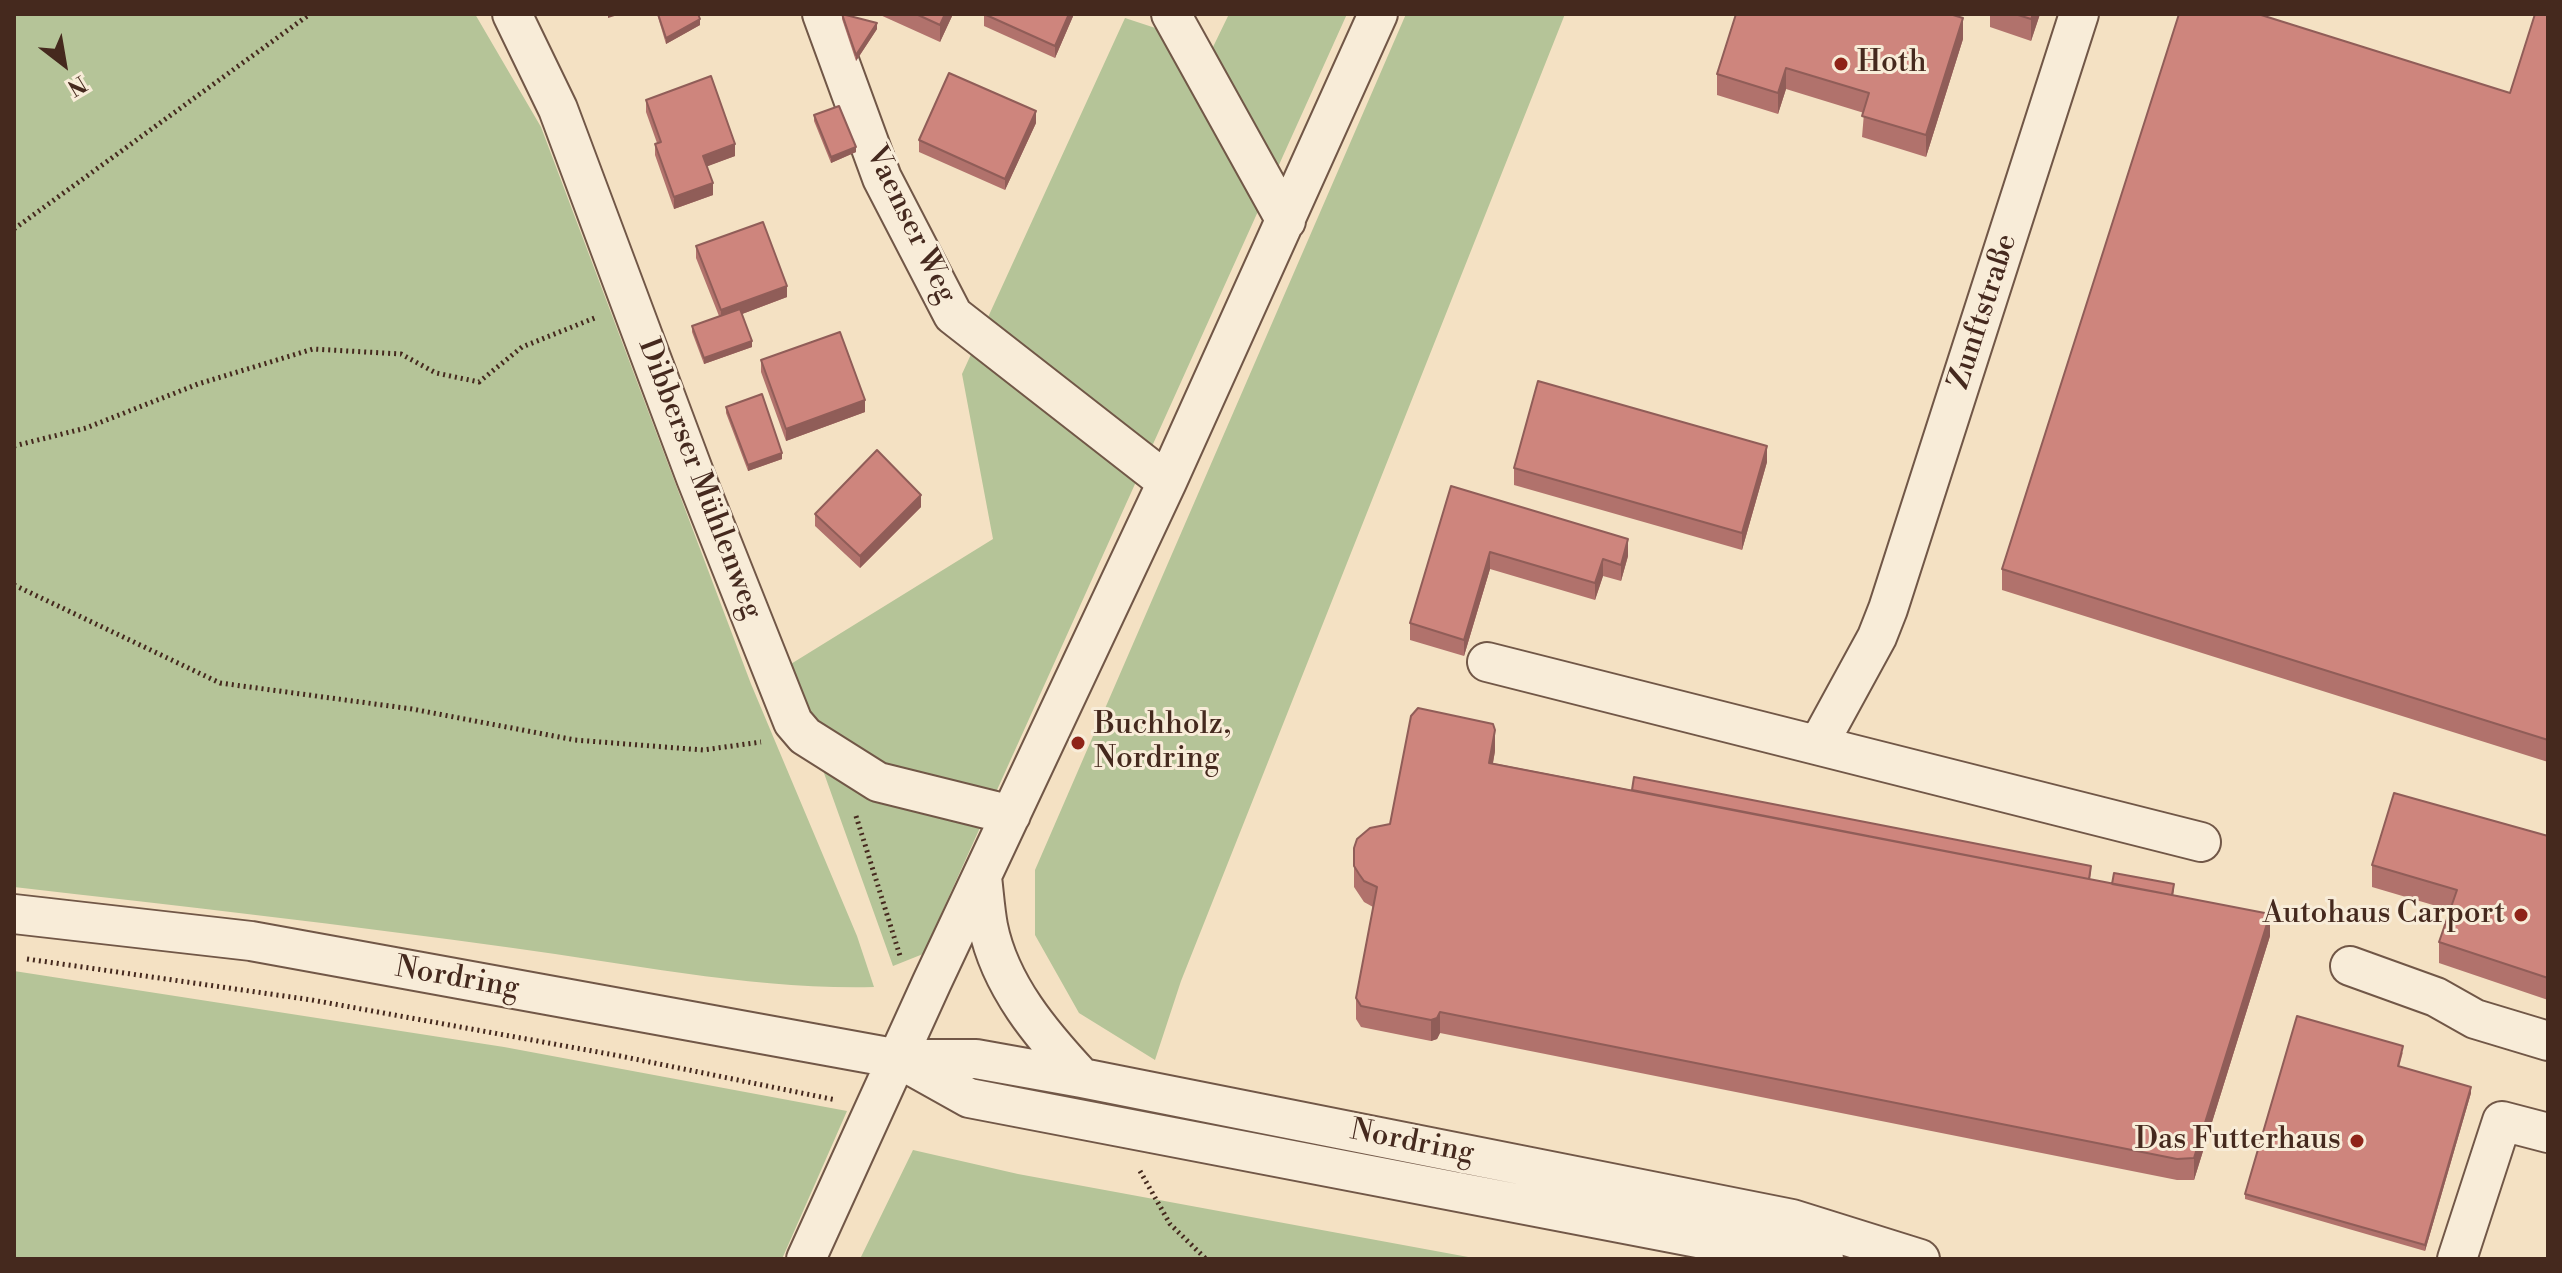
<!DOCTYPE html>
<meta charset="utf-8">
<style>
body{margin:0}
#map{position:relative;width:2562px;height:1273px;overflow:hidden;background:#f4e1c3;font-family:"Libre Bodoni",serif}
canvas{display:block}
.frame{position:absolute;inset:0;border:16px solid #45291e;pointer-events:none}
.north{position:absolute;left:24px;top:24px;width:80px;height:80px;-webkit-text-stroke:6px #f8ecd8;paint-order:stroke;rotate:149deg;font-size:22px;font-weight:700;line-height:32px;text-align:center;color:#45291e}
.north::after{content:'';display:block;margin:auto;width:28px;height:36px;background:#45291e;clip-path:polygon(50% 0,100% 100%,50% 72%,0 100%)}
</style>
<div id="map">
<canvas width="2562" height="1273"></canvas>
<div class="frame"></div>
<div class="north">N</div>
</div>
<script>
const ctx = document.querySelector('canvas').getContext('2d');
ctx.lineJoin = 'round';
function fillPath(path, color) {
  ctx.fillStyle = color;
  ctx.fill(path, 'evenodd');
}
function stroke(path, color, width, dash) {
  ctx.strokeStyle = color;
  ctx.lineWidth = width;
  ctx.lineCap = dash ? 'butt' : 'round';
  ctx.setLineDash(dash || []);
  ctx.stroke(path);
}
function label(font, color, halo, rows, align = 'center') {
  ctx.font = font + ' "Libre Bodoni",serif';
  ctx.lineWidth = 6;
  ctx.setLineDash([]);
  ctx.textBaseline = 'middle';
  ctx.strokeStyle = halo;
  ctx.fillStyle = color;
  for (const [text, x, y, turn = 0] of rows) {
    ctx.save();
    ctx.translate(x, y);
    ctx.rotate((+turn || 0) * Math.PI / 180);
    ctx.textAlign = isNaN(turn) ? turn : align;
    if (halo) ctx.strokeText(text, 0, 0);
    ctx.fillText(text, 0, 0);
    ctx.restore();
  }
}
fillPath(new Path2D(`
 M14,14H475L541,127L751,684L857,936L874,987C756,990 631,964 513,948C347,925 181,906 14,887Z
 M1229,14H1347L923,954L893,966L786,667L993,539L962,374L1125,18L1213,47Z
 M1406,14H1565L1181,981L1155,1060L1079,1013L1035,935V870Z
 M14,971L504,1047L847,1111L782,1259H14Z
 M913,1150L1018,1174L1479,1259H860Z`), '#b5c498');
const minor = new Path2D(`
 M512,14L558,109L696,478L793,722L805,736L878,782L1011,815
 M822,14L882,178L953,315L1167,482
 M1171,14L1286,221
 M1487,662L2201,842
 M1818,745L1877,637L1888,609L2079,14
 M982,877C984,893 985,910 988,926C1000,986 1042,1035 1082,1078
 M14,914L251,941L899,1059H976L1082,1078L1792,1219L1920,1259
 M2350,966L2436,997L2475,1019L2548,1041
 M901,1060L969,1098L1786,1255L1824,1259
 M806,1259L932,982L1167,482L1378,14
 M2457,1259L2502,1121L2548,1133`);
stroke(minor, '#715747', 42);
stroke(new Path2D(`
 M14,229L310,14
 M14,446L86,428L198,384L313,349L401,354L436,373L479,382L522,347L597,317
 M14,585L220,683L412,709L575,740L703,750L761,742
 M856,816L901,959
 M27,959L312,1000L620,1056L836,1100
 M1140,1171L1170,1224L1206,1259`), '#45291e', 5, [2, 4]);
stroke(minor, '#f8ecd8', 38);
fillPath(new Path2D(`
 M657,14H698L700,25L666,44Z
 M842,14L877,29L856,61L842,19Z
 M878,14H953L940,42Z
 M984,14H1074L1055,58L984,26Z
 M1990,14H2040L2031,41L1990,27Z
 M2548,14V762L2002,590V569L2510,93Z
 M1959,17L1963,39L1926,157L1862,137L1864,113L1786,89L1778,114L1717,95V74Z
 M646,100L735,156L707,166L713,195L674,209L655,155V144L657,143L646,112Z
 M814,115L856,152L831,163L814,121Z
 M1036,123L1005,190L919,152V140Z
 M696,246L787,297L742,314L752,347L704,364L692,332V326L719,316L696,258Z
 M761,360L865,412L786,441L761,372Z
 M726,407L782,459L748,471L726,413Z
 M1767,462L1742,550L1514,485V468Z
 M1451,486L1628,556L1621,581L1603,576L1595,600L1490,569L1464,656L1410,640V623Z
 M921,507L860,568L815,526V514Z
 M1495,751L1493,763L1632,790L2091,872L2090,879L2112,884L2174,890L2173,896L2270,936L2194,1180H2177L1440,1033L1437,1039L1431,1041L1361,1027L1356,1019V998L1373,907L1364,902L1354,887V848Z
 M2548,836V1000L2439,963V942L2450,910L2372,887V865Z
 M2403,1052L2399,1067L2471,1093L2425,1251L2245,1199V1194Z`), '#b1726c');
fillPath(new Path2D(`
 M608,14H621L608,18Z
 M945,14H953L940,42V25Z
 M1069,14H1074L1055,58V46Z
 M2033,14H2040L2031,41V19Z
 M1963,18V39L1926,157V135Z
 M700,19V25L666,44V38Z
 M877,23V29L856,61V55Z
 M1786,68V89L1778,114V93Z
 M1036,111V123L1005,190V179Z
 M735,144V156L703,168V156Z
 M856,147V152L831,163V157Z
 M713,183V195L674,209V197Z
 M787,286V297L721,322V310Z
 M752,341V347L704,364V358Z
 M865,400V412L786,441V429Z
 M1767,446V462L1742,550V533Z
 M782,453V459L748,471V465Z
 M921,495V507L860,568V556Z
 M1628,539V556L1621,581V565Z
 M1490,552V569L1464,656V640Z
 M1603,559V576L1595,600V583Z
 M1495,730V751L1489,784V763Z
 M2270,914V936L2194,1180V1158Z
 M1440,1012V1033L1437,1039L1431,1041V1020Z
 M2471,1087V1093L2425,1251V1245Z`), '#905d58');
const building = new Path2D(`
 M658,14H698L700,19L666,38Z
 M842,14L877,23L856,55Z
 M916,14H945L940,25Z
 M984,14H1069L1055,46Z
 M1736,14H1953V15L1963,18L1926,135L1862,116L1869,93L1786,68L1778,93L1717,74Z
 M2015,14H2033L2031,19Z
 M2179,14H2258L2510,93L2535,14H2548V740L2002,569Z
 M949,73L1036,111L1005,179L919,140Z
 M711,76L735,144L703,156L713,183L674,197L655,144L661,142L646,100Z
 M839,106L856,147L831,157L814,115Z
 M763,222L787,286L721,310L696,246Z
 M740,309L752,341L704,358L692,326Z
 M840,332L865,400L786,429L761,360Z
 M1538,381L1767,446L1742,533L1514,468Z
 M762,394L782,453L748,465L726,407Z
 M877,450L921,495L860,556L815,514Z
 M1451,486L1628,539L1621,565L1603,559L1595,583L1490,552L1464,640L1410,623Z
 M1418,708L1493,724L1495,730L1489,763L2270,914L2194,1158L2177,1159L1440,1012L1437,1018L1431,1020L1361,1006L1356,998L1377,887L1364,881L1359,874L1354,866V848L1357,839L1370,828L1390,824L1411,716Z
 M1634,777L2091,866L2089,879L1632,790Z
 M2394,793L2548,836V978L2439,942L2457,890L2372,865Z
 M2114,873L2174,884L2172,895L2112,884Z
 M2297,1016L2403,1046L2398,1066L2471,1087L2425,1245L2245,1194Z`);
fillPath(building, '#ce857d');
stroke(building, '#905d58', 2);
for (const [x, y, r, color] of [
 [1841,64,8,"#8f2418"],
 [1078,743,8,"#8f2418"],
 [2521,915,8,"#8f2418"],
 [2357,1141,8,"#8f2418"]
]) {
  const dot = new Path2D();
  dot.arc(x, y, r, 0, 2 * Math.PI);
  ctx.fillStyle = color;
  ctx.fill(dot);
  stroke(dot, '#f8ecd8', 3);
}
label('30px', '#45291e', '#f8ecd8', [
 ["Hoth",1857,64],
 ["Buchholz,",1094,726],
 ["Nordring",1094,760],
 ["Autohaus Carport",2505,915,"right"],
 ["Das Futterhaus",2341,1141,"right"]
], 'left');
label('30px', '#45291e', '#f8ecd8', [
 ["Vaenser Weg",910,225,64],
 ["Zunftstraße",1984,312,-72],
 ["Dibberser Mühlenweg",699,479,69],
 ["Nordring",457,979,10],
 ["Nordring",1412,1143,11]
]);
</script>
